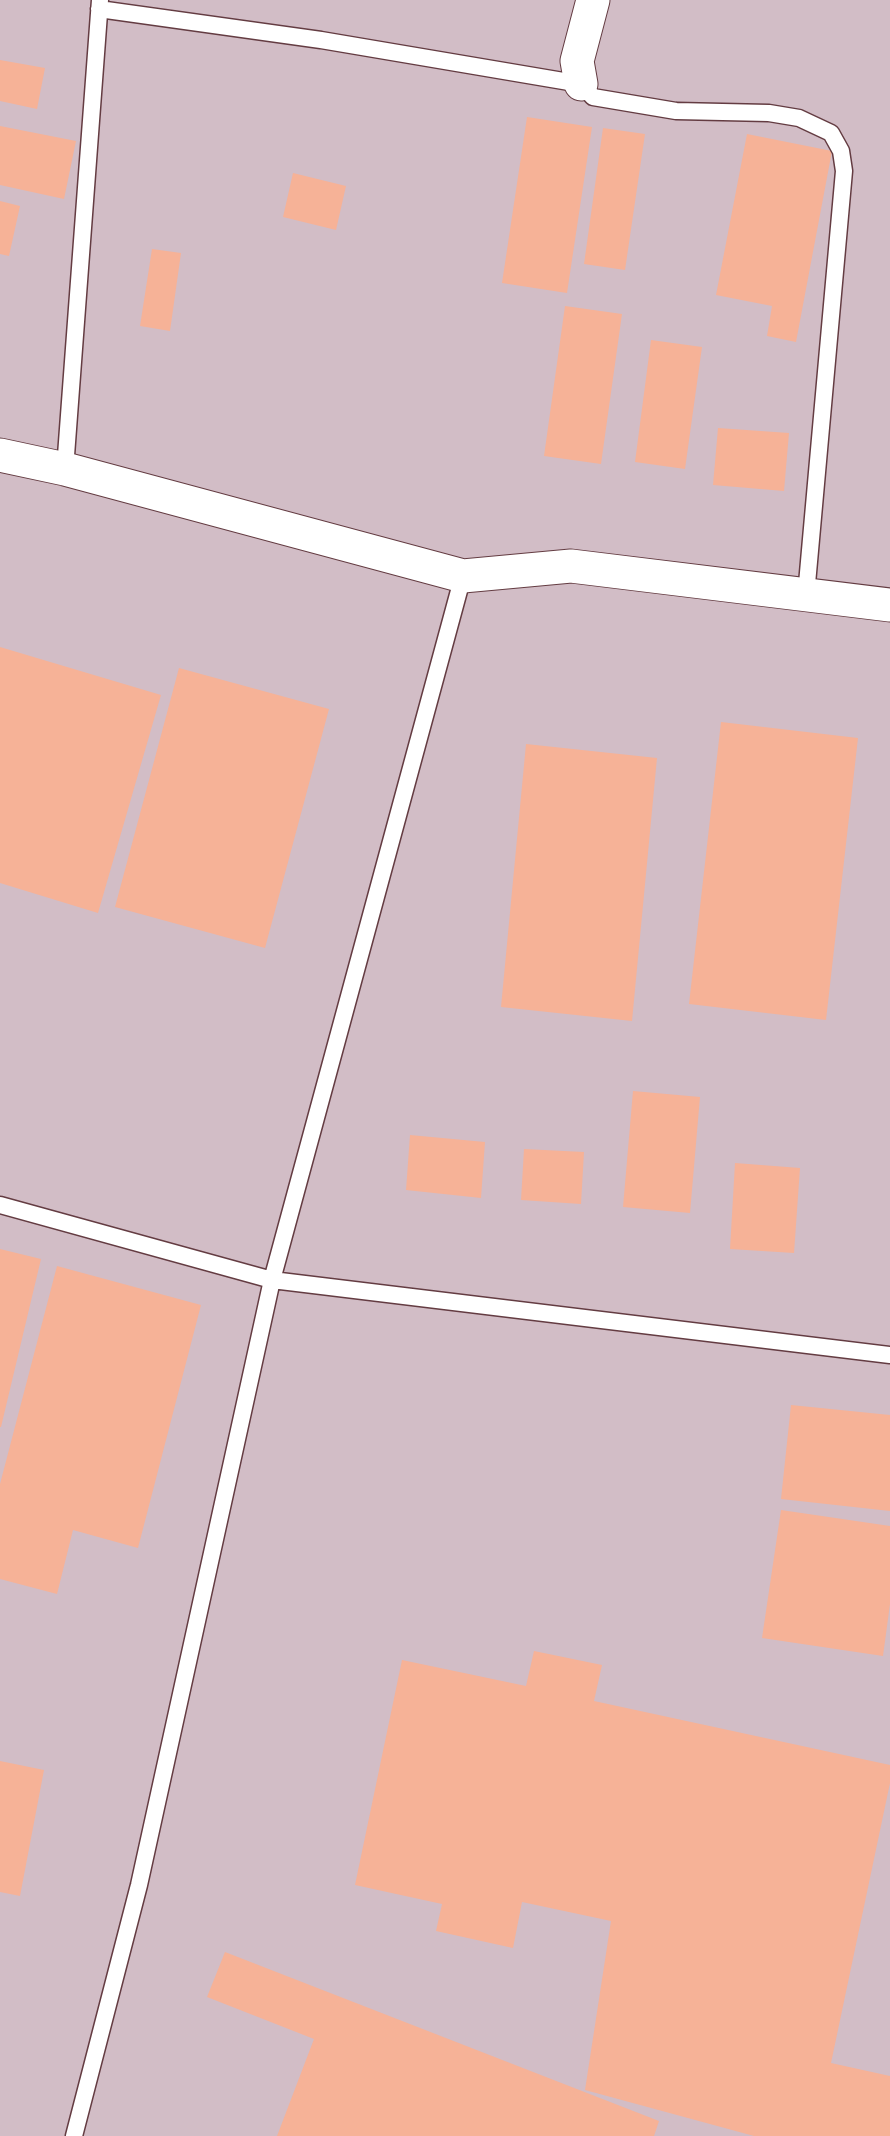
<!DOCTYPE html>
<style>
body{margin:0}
canvas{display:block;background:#f4e3c7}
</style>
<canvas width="890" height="2136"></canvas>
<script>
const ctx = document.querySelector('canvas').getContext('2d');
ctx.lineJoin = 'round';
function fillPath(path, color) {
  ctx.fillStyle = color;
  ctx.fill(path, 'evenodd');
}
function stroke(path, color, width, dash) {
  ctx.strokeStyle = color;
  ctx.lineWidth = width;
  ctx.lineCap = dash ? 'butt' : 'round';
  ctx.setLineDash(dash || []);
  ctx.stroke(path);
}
fillPath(new Path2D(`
 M0,0H890V2136H0Z`), '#d2bdc6');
fillPath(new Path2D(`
 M0,60L45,68L37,109L0,101Z
 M527,117L592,127L567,293L502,283Z
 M0,126L76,141L64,199L0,185Z
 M603,128L645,134L625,270L584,264Z
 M747,134L832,151L796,342L767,336L772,306L716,295Z
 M293,173L346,186L336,230L283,217Z
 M0,201L20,206L9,256L0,254Z
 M152,249L181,253L170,331L140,326Z
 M565,306L622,314L601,464L544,456Z
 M651,340L702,347L685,469L635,462Z
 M718,428L789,433L784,491L713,485Z
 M0,647L161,695L98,913L0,883Z
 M179,668L329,709L265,948L115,907Z
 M721,722L858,738L826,1020L689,1004Z
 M526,744L657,758L632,1021L501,1007Z
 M633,1091L700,1097L690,1213L623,1207Z
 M410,1135L485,1142L481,1198L406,1190Z
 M524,1149L584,1152L581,1204L521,1200Z
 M735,1163L800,1168L794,1253L730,1249Z
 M0,1249L41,1259L1,1427H0Z
 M57,1266L201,1305L138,1548L73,1530L57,1594L0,1579V1484Z
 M791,1405L890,1415V1511L781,1499Z
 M781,1510L890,1526V1604L883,1656L762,1638Z
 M534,1651L602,1665L594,1701L890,1765V1783L831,2063L890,2076V2136H754L585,2090L611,1921L522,1902L513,1948L436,1931L442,1904L355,1885L402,1660L526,1686Z
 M0,1761L44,1770L20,1896L0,1892Z
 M225,1952L659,2121L654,2136H277L314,2039L207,1997Z`), '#f6b297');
const service = new Path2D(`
 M99,9L321,40L581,84L593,97L676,111L769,113L799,118L831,133L841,151L844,171L806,595
 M65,469L100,0
 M0,1205L272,1280L890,1355
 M74,2136L139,1885L272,1280L463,576`);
const minor = new Path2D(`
 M581,84L577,61L593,0`);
const tertiary = new Path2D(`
 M0,455L65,469L463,576L571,566L890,605`);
stroke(service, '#643c42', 19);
stroke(minor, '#643c42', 35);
stroke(tertiary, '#643c42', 35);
stroke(service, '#fff', 16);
stroke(minor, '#fff', 33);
stroke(tertiary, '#fff', 33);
</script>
